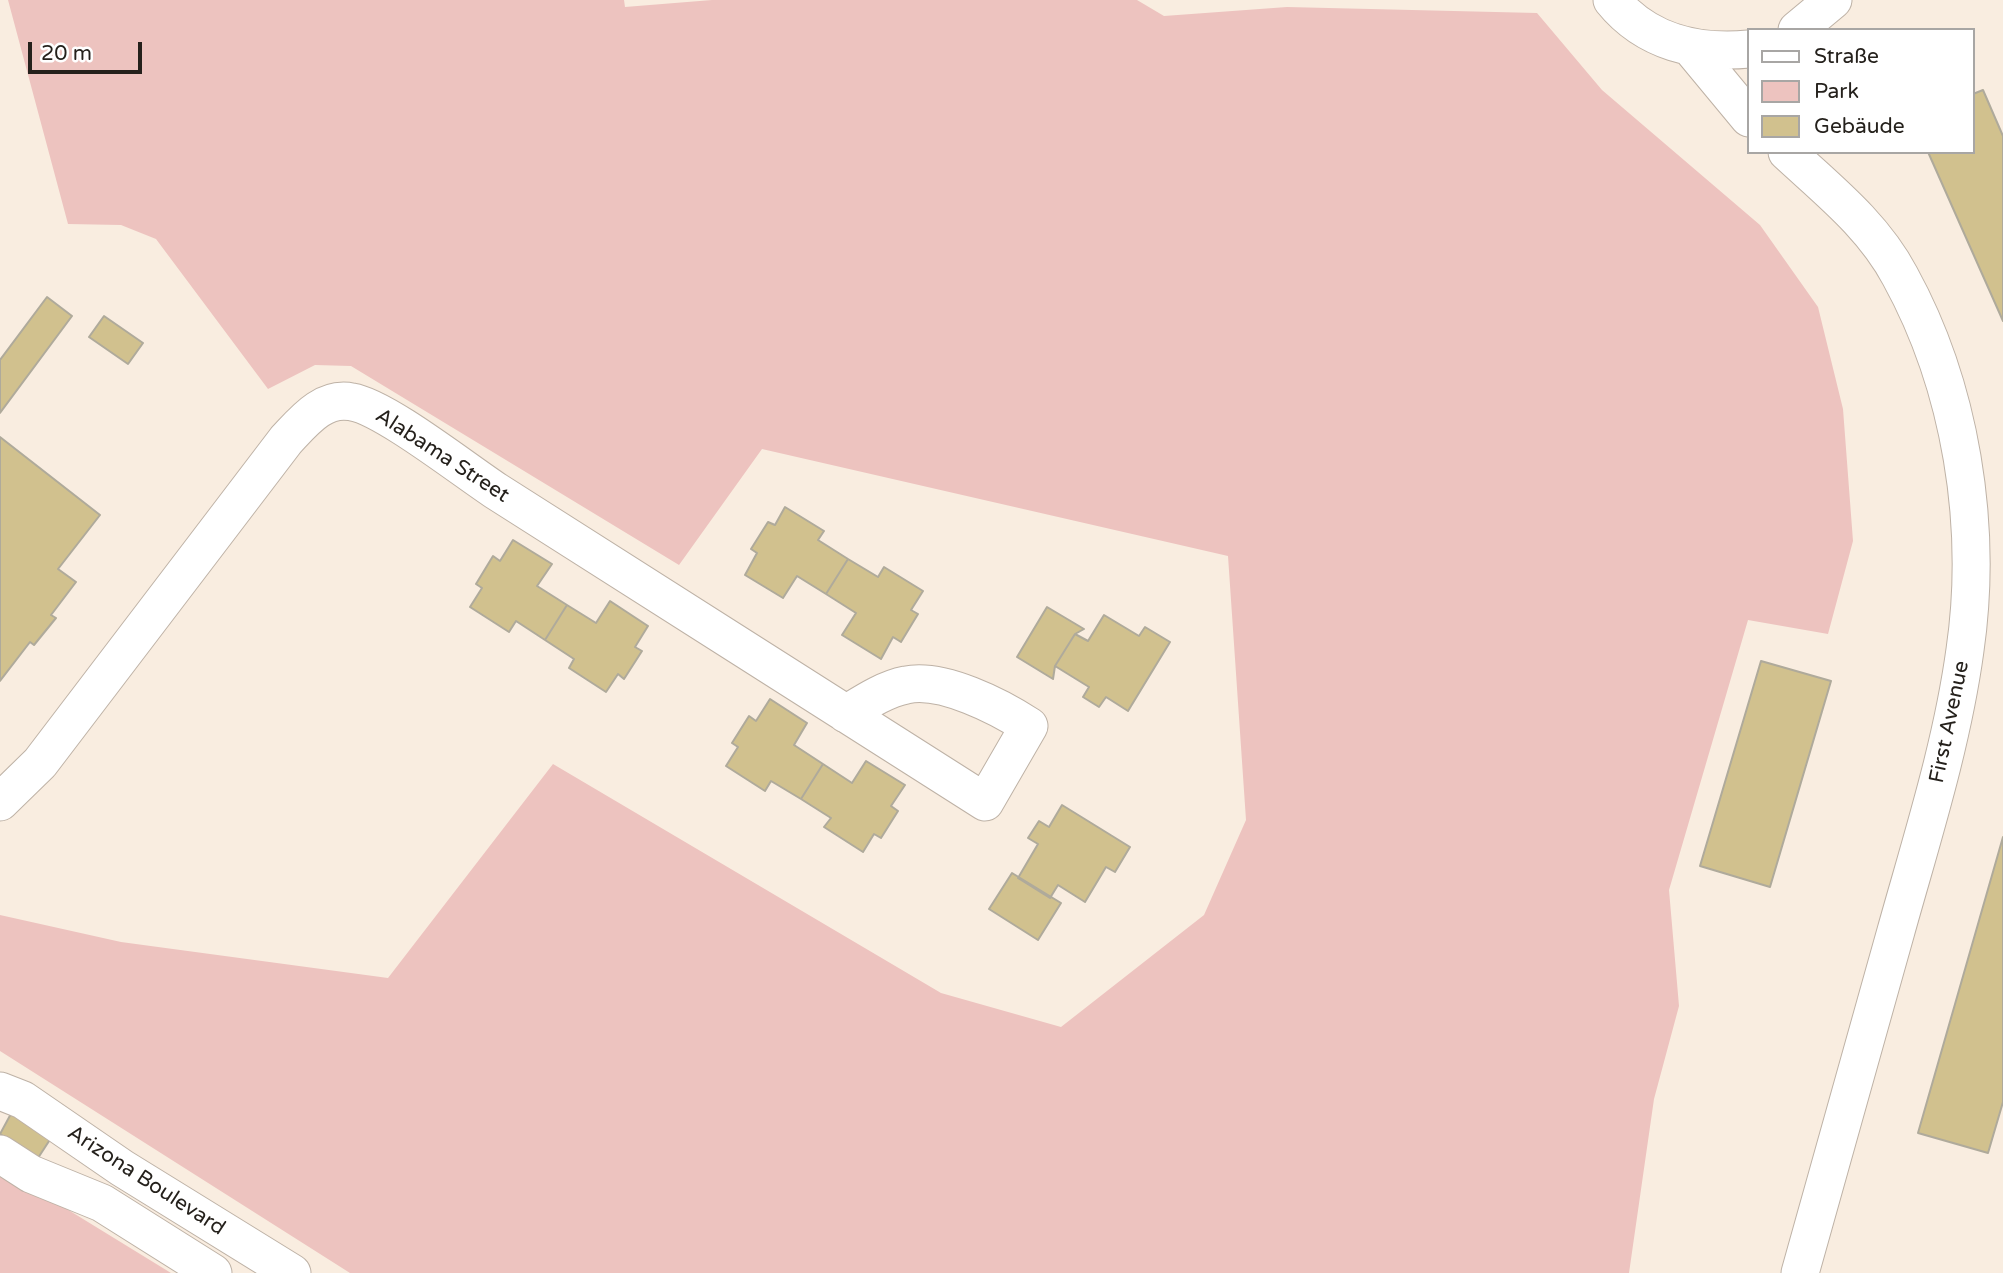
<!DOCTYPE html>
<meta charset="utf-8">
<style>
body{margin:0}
#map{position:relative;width:2003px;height:1273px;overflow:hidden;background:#f9ede0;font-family:"Varela Round",sans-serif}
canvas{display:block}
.legend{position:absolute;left:1747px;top:28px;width:228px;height:126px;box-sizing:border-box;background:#fff;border:2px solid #a8a6a4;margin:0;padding:9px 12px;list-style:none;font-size:21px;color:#25211c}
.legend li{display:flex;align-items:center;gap:14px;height:35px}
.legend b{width:35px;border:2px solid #a8a6a4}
.scale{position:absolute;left:28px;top:42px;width:114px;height:32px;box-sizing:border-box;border:4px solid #25211c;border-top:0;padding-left:9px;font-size:21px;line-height:24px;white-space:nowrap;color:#25211c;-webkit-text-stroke:5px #fff;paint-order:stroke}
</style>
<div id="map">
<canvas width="2003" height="1273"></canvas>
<ul class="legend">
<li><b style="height:9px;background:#fff"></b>Straße</li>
<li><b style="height:19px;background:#edc3bf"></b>Park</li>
<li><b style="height:19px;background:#d1c18e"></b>Gebäude</li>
</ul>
<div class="scale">20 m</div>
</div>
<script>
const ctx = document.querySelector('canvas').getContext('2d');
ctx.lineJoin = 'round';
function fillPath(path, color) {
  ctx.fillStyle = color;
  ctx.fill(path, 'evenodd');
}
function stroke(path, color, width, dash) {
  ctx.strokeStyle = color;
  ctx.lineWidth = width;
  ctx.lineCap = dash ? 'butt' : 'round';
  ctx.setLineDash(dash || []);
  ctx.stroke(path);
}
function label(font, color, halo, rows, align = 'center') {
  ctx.font = font + ' "Varela Round",sans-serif';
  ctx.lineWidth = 5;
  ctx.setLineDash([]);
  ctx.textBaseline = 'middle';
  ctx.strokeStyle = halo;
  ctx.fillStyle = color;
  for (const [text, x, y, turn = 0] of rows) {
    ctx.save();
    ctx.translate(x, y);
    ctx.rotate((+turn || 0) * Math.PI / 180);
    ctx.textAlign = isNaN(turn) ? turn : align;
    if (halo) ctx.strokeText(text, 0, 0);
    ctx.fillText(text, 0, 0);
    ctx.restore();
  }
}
fillPath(new Path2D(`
 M8,0H624L625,7L712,0H1137L1164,16L1287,7L1537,13L1602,90L1760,225L1818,307L1843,409L1853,541L1828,634L1748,620L1669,890L1679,1006L1654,1099L1629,1273H350L0,1051V915L121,942L388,978L553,764L941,993L1061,1027L1204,915L1246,820L1228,556L762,449L679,565L351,366L315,365L268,389L156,239L121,225L68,224Z
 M0,1168L171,1273H0Z`), '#edc3bf');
const building = new Path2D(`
 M1983,90L2003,136V321L1928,152H1973V94Z
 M47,297L72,316L0,413V360Z
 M104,316L143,343L128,364L89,337Z
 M0,437L100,515L58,569L76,582L51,615L56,618L34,645L30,642L0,681Z
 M785,507L824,531L818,540L848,559L826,594L797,576L783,598L745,575L757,553L751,549L768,522L775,525Z
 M513,540L552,564L537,586L567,605L545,640L516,621L509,632L470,607L482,588L476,584L493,556L500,561Z
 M848,559L878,577L884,567L923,591L911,610L918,614L901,642L893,637L881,659L842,635L856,613L826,594Z
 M610,601L648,626L635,647L642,651L624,679L618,674L606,692L569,668L574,659L545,640L567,605L596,623Z
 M1047,607L1084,629L1075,634L1055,666L1053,679L1017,657Z
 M1104,615L1139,636L1145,627L1170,642L1128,711L1106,697L1099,707L1083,697L1089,687L1055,666L1075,634L1088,641Z
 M1761,661L1831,681L1770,887L1700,866Z
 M770,699L807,723L794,745L823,764L801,799L771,781L765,791L726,766L738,747L732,743L749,716L756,721Z
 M866,761L905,785L891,806L898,811L881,838L874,834L863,852L824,827L831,818L801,799L823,764L852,783Z
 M1062,805L1130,847L1115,872L1106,867L1085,902L1058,885L1050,898L1018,878L1038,844L1028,838L1039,821L1049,827Z
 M2003,837V1102L1988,1153L1918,1133Z
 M1012,873L1061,903L1038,940L989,909Z
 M13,1110L53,1135L38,1158L0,1134Z`);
fillPath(building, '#d1c18e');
stroke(building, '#afaa9b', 2);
const street = new Path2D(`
 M1612,0C1646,42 1697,54 1749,49
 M1797,30L1833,0
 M1691,48L1749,118
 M1787,152C1828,190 1873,225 1900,276C1961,387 1983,525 1965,650C1952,745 1922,838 1896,931C1864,1045 1832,1159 1800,1273
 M0,802L40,763L286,440C303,422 323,396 352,402C384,407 464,470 496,491C659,595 822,698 985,802L1029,726C1000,707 942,677 906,685C885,689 864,703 846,714
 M0,1091L23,1100L122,1168L292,1273
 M0,1154L31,1174L102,1203L213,1273`);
stroke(street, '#beb2a6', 39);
stroke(street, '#fff', 37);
label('21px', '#25211c', '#fff', [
 ["Alabama Street",442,456,33],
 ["First Avenue",1950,722,-78],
 ["Arizona Boulevard",146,1181,33]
]);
</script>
